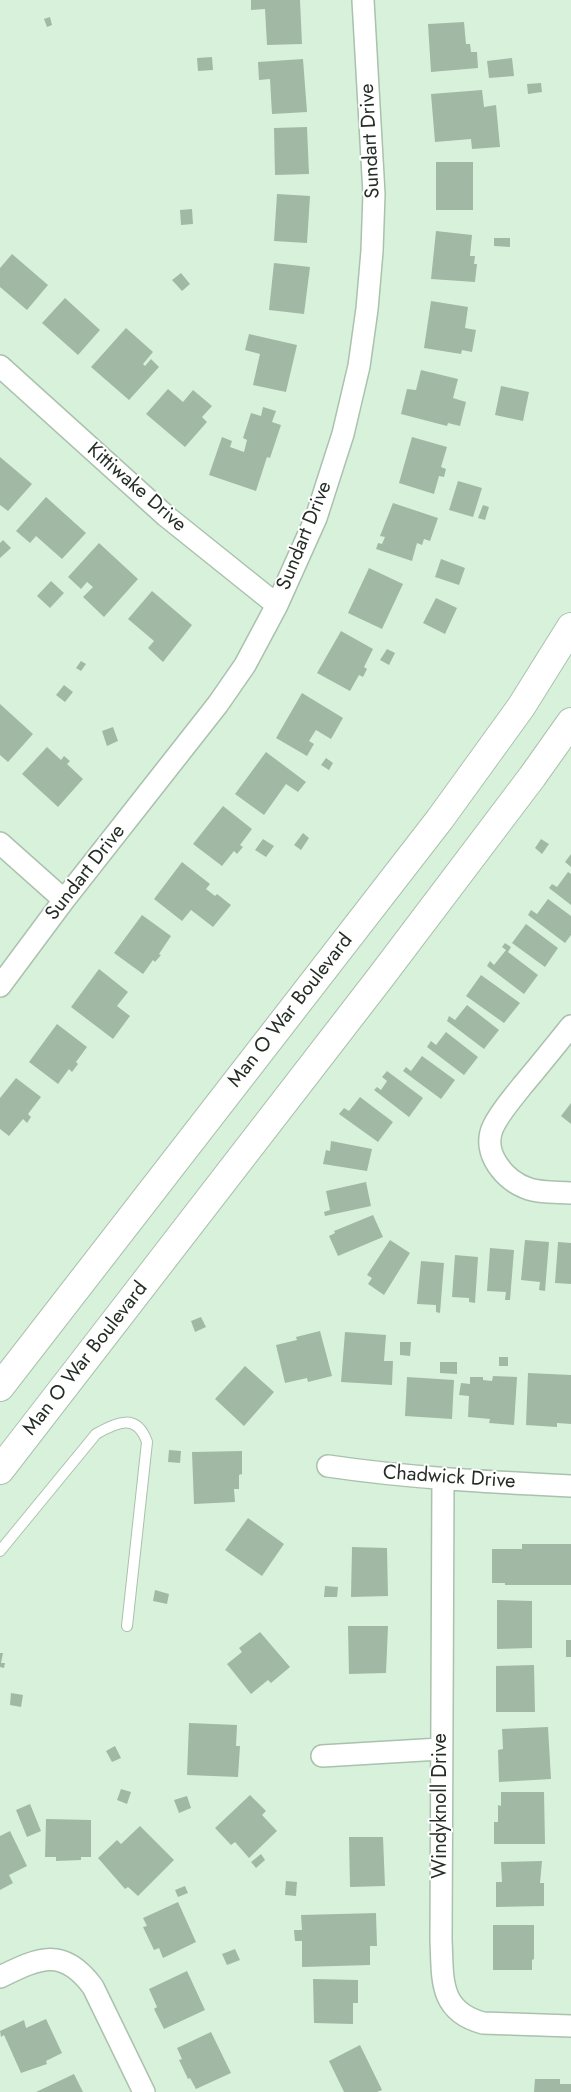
<!DOCTYPE html>
<style>
body{margin:0}
canvas{display:block;background:#d7f1da}
</style>
<canvas width="571" height="2092"></canvas>
<script>
const ctx = document.querySelector('canvas').getContext('2d');
ctx.lineJoin = 'round';
function fillPath(path, color) {
  ctx.fillStyle = color;
  ctx.fill(path, 'evenodd');
}
function stroke(path, color, width, dash) {
  ctx.strokeStyle = color;
  ctx.lineWidth = width;
  ctx.lineCap = dash ? 'butt' : 'round';
  ctx.setLineDash(dash || []);
  ctx.stroke(path);
}
function label(font, color, halo, rows, align = 'center') {
  ctx.font = font + ' Jost,sans-serif';
  ctx.lineWidth = 4;
  ctx.setLineDash([]);
  ctx.textBaseline = 'middle';
  ctx.strokeStyle = halo;
  ctx.fillStyle = color;
  for (const [text, x, y, turn = 0] of rows) {
    ctx.save();
    ctx.translate(x, y);
    ctx.rotate((+turn || 0) * Math.PI / 180);
    ctx.textAlign = isNaN(turn) ? turn : align;
    if (halo) ctx.strokeText(text, 0, 0);
    ctx.fillText(text, 0, 0);
    ctx.restore();
  }
}
fillPath(new Path2D(`
 M251,0H300L302,44L267,45L265,9L251,10Z
 M50,17L52,25L47,27L44,19Z
 M464,22L466,44H470L471,52H477L478,68L431,72L428,24Z
 M212,57L213,70L198,71L197,58Z
 M512,58L514,76L489,78L487,61Z
 M303,59L307,112L272,114L270,79L259,80L258,62Z
 M541,83L542,92L528,94L527,84Z
 M482,90L484,107L496,105L500,147L472,149L471,139L435,142L431,94Z
 M307,127L309,174L275,175L274,128Z
 M436,162H473V210H436Z
 M277,194L310,196L307,243L274,241Z
 M192,209L193,224L181,225L180,210Z
 M436,231L472,235L470,256H475L474,264H477L475,282L431,279Z
 M494,238H510V247L494,246Z
 M12,254L48,285L27,310L0,287V268Z
 M274,263L310,267L304,314L269,310Z
 M181,273L190,284L182,291L172,280Z
 M65,298L100,330L78,355L42,323Z
 M431,301L468,307L465,328L476,330L472,352L462,350L461,354L424,348Z
 M126,328L153,352L143,364L145,366L151,359L159,367L129,400L91,367Z
 M249,334L297,345L286,392L253,385L260,354L245,350Z
 M421,370L458,379L453,398L466,402L460,426L448,423L447,426L401,414L407,389L416,390Z
 M501,386L529,392L523,421L495,415Z
 M168,389L183,402L193,390L212,406L202,417L207,422L185,447L146,414Z
 M263,407L276,411L272,422L281,425L270,458L267,457L256,491L209,475L222,437L232,441L230,447L244,452L247,440L243,438L251,413L261,416Z
 M412,437L447,447L441,467L446,469L444,477L439,476L434,494L399,483Z
 M0,457L32,484L8,511L0,505Z
 M458,481L482,488L473,517L449,510Z
 M46,497L86,533L62,559L36,536L30,543L16,531Z
 M393,503L438,518L430,541L424,539L422,545L417,543L412,561L376,549L378,543L382,544L385,537L380,536Z
 M483,505L489,507L485,520L478,518Z
 M3,540L11,548L0,558V543Z
 M99,543L138,579L104,617L83,597L93,587L87,582L81,589L68,577Z
 M441,559L465,568L459,585L435,577Z
 M369,568L403,584L382,629L348,613Z
 M51,581L64,593L50,608L37,596Z
 M152,591L192,625L163,662L148,648L154,641L128,619Z
 M436,598L457,608L445,634L423,623Z
 M341,631L373,649L364,667L367,669L363,677L359,675L350,691L317,673Z
 M387,649L395,653L389,665L380,660Z
 M81,661L86,664L81,671L76,668Z
 M64,685L73,692L65,702L56,695Z
 M302,693L343,718L331,739L316,730L309,741L314,744L307,756L276,738Z
 M0,704L33,734L8,762L0,755Z
 M113,727L118,741L107,746L102,731Z
 M47,747L61,760L64,756L70,761L67,764L83,779L58,807L22,774Z
 M266,752L306,782L298,792L286,784L264,815L235,794Z
 M326,758L333,763L329,770L321,765Z
 M223,806L252,829L240,845L243,847L237,854L234,851L222,866L193,844Z
 M303,833L309,838L301,850L294,845Z
 M263,839L274,846L266,857L255,850Z
 M541,839L549,844L542,854L535,848Z
 M571,854V867L565,862Z
 M182,862L210,884L206,889L215,896L217,894L231,905L213,927L191,910L182,921L154,899Z
 M568,872L571,874V905L549,888L552,884L557,887Z
 M548,899L571,916V935L565,943L528,915L531,910L537,914Z
 M142,915L171,936L159,954L161,955L155,962L153,960L143,974L114,953Z
 M526,924L558,948L545,967L512,943Z
 M505,943L511,947L508,952L538,975L524,994L487,966L490,961L494,965L506,950L502,947Z
 M99,969L128,992L117,1006L130,1016L113,1039L71,1007Z
 M481,975L520,1003L504,1023L466,996Z
 M467,1005L499,1030L484,1049L447,1021L449,1016L455,1020Z
 M57,1024L87,1047L76,1062L78,1064L72,1072L69,1069L58,1084L29,1062Z
 M446,1032L478,1057L464,1075L427,1047L431,1041L436,1045Z
 M422,1056L455,1080L441,1099L403,1071L406,1067L411,1071Z
 M387,1071L423,1098L409,1117L374,1090L377,1087L381,1090L387,1081L382,1077Z
 M16,1078L41,1097L28,1114L31,1117L27,1123L23,1119L9,1136L0,1129V1098Z
 M360,1097L393,1122L378,1142L339,1114L344,1108L349,1111Z
 M571,1103V1124L561,1116Z
 M331,1141L372,1149L367,1171L323,1164L326,1150L330,1151Z
 M366,1182L371,1206L325,1216L324,1212L330,1210L326,1191Z
 M373,1215L383,1237L338,1256L329,1236L335,1233L334,1231Z
 M390,1240L410,1253L384,1295L368,1284L372,1278L367,1275Z
 M525,1240L549,1242L545,1291L539,1290L540,1282L521,1280Z
 M558,1242L571,1243V1284L555,1283Z
 M490,1248L514,1250L510,1300H505L506,1292L487,1291Z
 M455,1255L478,1257L475,1303L469,1302V1298L452,1297Z
 M421,1261L444,1263L440,1313L436,1312V1305L417,1304Z
 M201,1317L206,1327L195,1332L191,1321Z
 M320,1331L332,1376L308,1382L307,1378L285,1383L276,1345L297,1340L296,1337Z
 M345,1332L386,1335L384,1361H393L392,1385L341,1382Z
 M400,1342H411L410,1356L400,1355Z
 M499,1357H508V1366H499Z
 M440,1362H457V1374L440,1373Z
 M245,1366L274,1392L244,1426L215,1399Z
 M528,1373L571,1375V1424L557,1423V1427L526,1425Z
 M493,1376L517,1377L514,1425L489,1423L490,1419L468,1417L469,1396L459,1395L461,1383L470,1384V1377H483V1380L492,1381Z
 M407,1377L454,1380L452,1419L405,1416Z
 M169,1450L181,1451L180,1463L168,1462Z
 M242,1451V1474L239,1475V1489H234L235,1502L194,1504L192,1452Z
 M248,1518L284,1544L262,1576L225,1550Z
 M522,1544H571V1585H505V1583H492V1549H522Z
 M352,1547L387,1548L388,1596L351,1597Z
 M325,1586L338,1587L337,1597H324Z
 M155,1590L169,1594L167,1604L153,1601Z
 M497,1600L532,1601V1648L497,1649Z
 M348,1626H388L386,1673L349,1674Z
 M260,1632L290,1667L271,1683L268,1680L251,1694L227,1664L242,1652L239,1648Z
 M566,1640H571V1657H566Z
 M0,1653H3L1,1663H5L4,1668L0,1667Z
 M534,1665L535,1712H496V1666Z
 M11,1693L23,1695L21,1707L10,1705Z
 M189,1723L237,1725L236,1746H240L238,1777L187,1775Z
 M548,1727L551,1779L499,1782L498,1750L503,1749L502,1729Z
 M115,1746L121,1758L112,1762L106,1751Z
 M121,1789L131,1792L127,1804L117,1800Z
 M501,1792H544L545,1844H494V1822H498V1805L501,1806Z
 M250,1795L266,1811L262,1815L277,1831L249,1858L235,1842L231,1845L215,1828Z
 M187,1796L191,1808L179,1813L174,1800Z
 M30,1804L41,1831L27,1837L16,1810Z
 M46,1819L91,1820V1857H81V1860L56,1861V1857H45Z
 M140,1826L174,1860L138,1896L128,1887L125,1889L98,1858L117,1840L121,1844Z
 M10,1831L27,1866L9,1875L13,1883L0,1890V1836Z
 M349,1837H383L385,1886L350,1887Z
 M261,1854L265,1860L256,1868L251,1862Z
 M542,1861L540,1883H544V1906L496,1907V1882H502L501,1862Z
 M286,1881L297,1882L296,1896L285,1895Z
 M185,1886L188,1893L178,1897L175,1890Z
 M178,1902L196,1942L163,1958L159,1948L154,1950L143,1927L147,1926L143,1918Z
 M376,1913L377,1946H370V1965L302,1967V1941H295L294,1930H302L301,1915Z
 M493,1925H534V1959L532,1960V1970H493Z
 M235,1949L240,1960L227,1965L222,1954Z
 M187,1971L205,2010L164,2029L154,2009L157,2007L149,1989Z
 M313,1979L358,1980V2003H353V2024L314,2023Z
 M46,2019L62,2053L46,2061L47,2064L21,2073L4,2035L1,2037L0,2031L24,2020L26,2028Z
 M211,2032L231,2073L196,2089L190,2078L188,2079L179,2060L182,2059L177,2048Z
 M360,2045L382,2090L377,2092H344L329,2061Z
 M74,2074L83,2092H36Z
 M535,2079H560V2084H571V2092H534Z`), '#a1b9a4');
const service = new Path2D(`
 M0,1551L96,1434C117,1422 137,1413 147,1442L127,1626`);
const minor = new Path2D(`
 M0,366L166,516L277,605
 M0,843L64,900
 M0,986L64,900L218,704L245,665L277,605L316,518L343,434L359,366L367,309L372,251L374,194L363,0
 M571,1026C555,1046 539,1066 522,1086C512,1099 500,1112 493,1127C481,1153 505,1181 529,1189C541,1193 558,1192 571,1193
 M328,1466C409,1478 490,1482 571,1486
 M443,1479L441,1940C443,1978 438,2011 483,2023L571,2026
 M322,1756L440,1749
 M0,1977C39,1958 63,1946 93,1987L144,2092`);
const primary = new Path2D(`
 M0,1387L440,819L521,707L571,627
 M0,1470L380,978L532,777L571,722`);
stroke(service, '#aac2ad', 12);
stroke(minor, '#aac2ad', 24);
stroke(primary, '#aac2ad', 30);
stroke(service, '#fff', 10);
stroke(minor, '#fff', 21);
stroke(primary, '#fff', 28);
label('20px', '#252e26', '#fff', [
 ["Sundart Drive",371,141,-93],
 ["Kittiwake Drive",136,488,41],
 ["Sundart Drive",305,536,-68],
 ["Sundart Drive",86,873,-52],
 ["Man O War Boulevard",291,1011,-52],
 ["Man O War Boulevard",86,1359,-52],
 ["Chadwick Drive",449,1478,4],
 ["Windyknoll Drive",441,1806,-90]
]);
</script>
